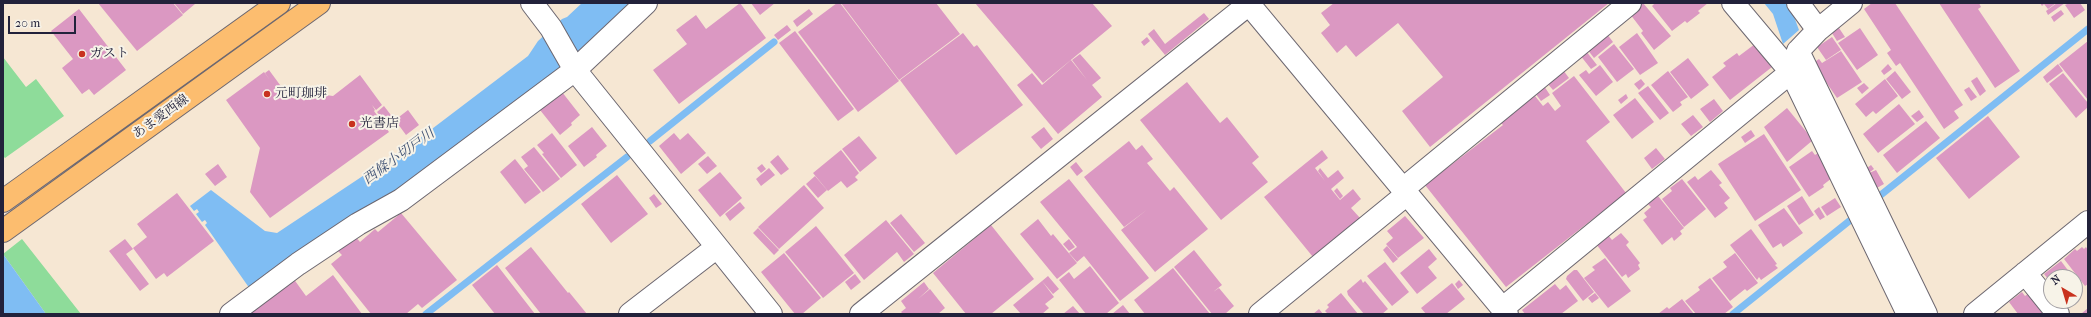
<!DOCTYPE html>
<meta charset="utf-8">
<style>
body{margin:0}
#map{position:relative;width:2091px;height:317px;overflow:hidden;background:#f6e7d3;font-family:"IM FELL French Canon",serif}
canvas{display:block}
.frame{position:absolute;inset:0;border:4px solid #22223b;pointer-events:none}
.north{position:absolute;left:2043px;top:269px;width:40px;height:40px;box-sizing:border-box;background:#f7f3e8;border:1px solid #a29fa3;border-radius:50%;rotate:322deg;font-size:11px;font-weight:700;line-height:16px;text-align:center;color:#22223b}
.north::after{content:'';display:block;margin:auto;width:14px;height:18px;background:#c8321e;clip-path:polygon(50% 0,100% 100%,50% 72%,0 100%)}
.scale{position:absolute;left:8px;top:16px;width:68px;height:18px;box-sizing:border-box;border:2px solid #22223b;border-top:0;padding-left:5px;font-size:12px;line-height:14px;white-space:nowrap;color:#22223b;-webkit-text-stroke:3px #f7f3e8;paint-order:stroke}
</style>
<div id="map">
<canvas width="2091" height="317"></canvas>
<div class="frame"></div>
<div class="north">N</div>
<div class="scale">20 m</div>
</div>
<script>
const ctx = document.querySelector('canvas').getContext('2d');
ctx.lineJoin = 'round';
function fillPath(path, color) {
  ctx.fillStyle = color;
  ctx.fill(path, 'evenodd');
}
function stroke(path, color, width, dash) {
  ctx.strokeStyle = color;
  ctx.lineWidth = width;
  ctx.lineCap = dash ? 'butt' : 'round';
  ctx.setLineDash(dash || []);
  ctx.stroke(path);
}
function label(font, color, halo, rows, align = 'center') {
  ctx.font = font + ' "IM FELL French Canon","Noto Serif JP",serif';
  ctx.lineWidth = 4;
  ctx.setLineDash([]);
  ctx.textBaseline = 'middle';
  ctx.strokeStyle = halo;
  ctx.fillStyle = color;
  for (const [text, x, y, turn = 0] of rows) {
    ctx.save();
    ctx.translate(x, y);
    ctx.rotate((+turn || 0) * Math.PI / 180);
    ctx.textAlign = isNaN(turn) ? turn : align;
    if (halo) ctx.strokeText(text, 0, 0);
    ctx.fillText(text, 0, 0);
    ctx.restore();
  }
}
fillPath(new Path2D(`
 M3,57L26,87L36,79L64,116L5,158L3,156Z
 M22,239L81,314H46L3,254Z`), '#8edc9a');
fillPath(new Path2D(`
 M582,3H629L557,73L398,194L250,289L205,225L207,223L205,220L202,222L196,214L199,212L197,209L194,211L190,206L211,190L265,231L277,233L420,138L528,56L538,41L562,19L567,17Z
 M1764,3H1789L1799,30L1783,44L1773,14Z
 M3,254L46,314H3Z`), '#7fbdf3');
stroke(new Path2D(`
 M650,141L774,42
 M1877,198L2088,29
 M426,314L627,157
 M1733,314L1853,218`), '#7fbdf3', 7);
fillPath(new Path2D(`
 M98,3H173L183,15L137,51Z
 M174,3H194L195,4L183,14Z
 M740,3L766,38L679,104L653,70L687,44L676,30L696,15L706,29Z
 M751,3H775L760,15Z
 M837,3H840L899,81L858,112L798,32Z
 M841,3H936L960,34L899,80Z
 M975,3H1092L1112,26L1043,83Z
 M1334,3H1609L1430,147L1402,111L1443,77L1398,23L1356,57L1346,45L1337,53L1321,33L1330,25L1321,13Z
 M1643,3L1671,36L1654,50L1641,33L1643,31L1630,14Z
 M1655,3H1708L1698,11L1700,13L1687,23L1685,21L1672,31L1652,6Z
 M1872,3H1895L1963,105L1954,111L1959,118L1944,129L1900,63L1896,66L1887,53L1891,50L1864,9Z
 M1939,3H1979L1981,7L1978,9L2020,71L1995,88Z
 M2040,3H2056L2048,9L2044,4L2042,6Z
 M2057,3H2065L2048,15L2046,11Z
 M2069,3H2080L2085,10L2074,18L2065,5Z
 M79,9L126,70L94,95L89,89L82,94L62,68L73,59L51,31Z
 M809,9L813,14L797,27L793,21Z
 M2061,10L2064,14L2054,22L2051,17Z
 M1204,13L1209,19L1165,55L1148,34L1154,29L1165,44Z
 M787,25L791,30L778,40L774,35Z
 M1839,28L1845,37L1837,41L1832,33Z
 M1860,28L1878,55L1857,70L1838,43Z
 M795,31L854,109L838,121L779,43Z
 M963,33L974,47L977,45L1023,105L956,155L900,80Z
 M1637,33L1658,63L1640,75L1619,47Z
 M1607,34L1613,42L1594,58L1587,49Z
 M1147,37L1150,41L1144,46L1141,42Z
 M1832,37L1841,50L1826,60L1817,47Z
 M2088,41V100L2059,64Z
 M1614,44L1634,69L1617,82L1598,57Z
 M1755,44L1772,67L1730,100L1712,77L1726,66L1723,63L1737,53L1739,56Z
 M1586,51L1597,65L1591,69L1580,55Z
 M1841,51L1862,82L1837,98L1813,63L1819,59L1822,63Z
 M1080,54L1101,78L1092,85L1102,97L1058,134L1017,85L1032,73L1042,85L1071,60L1087,80L1072,60Z
 M1688,58L1709,85L1691,99L1670,72Z
 M1888,64L1892,69L1884,75L1881,71Z
 M2058,64L2063,71L2047,83L2043,77Z
 M1600,65L1613,82L1596,96L1579,75L1586,70L1589,74Z
 M269,70L283,89L333,96L360,75L382,105L376,110L372,105L375,110L374,111L389,132L270,218L250,192L260,148L226,100L264,72L270,80L265,73Z
 M1563,70L1569,78L1553,90L1547,83Z
 M1668,71L1688,97L1680,102L1682,105L1673,112L1651,85Z
 M1895,71L1911,92L1902,99L1886,79Z
 M2063,73L2088,103V107L2076,118L2049,84Z
 M1574,76L1610,122L1586,141L1626,193L1506,287L1425,185L1503,125L1501,123L1535,96L1543,106L1548,102L1555,111L1561,106L1552,93Z
 M1977,77L1986,91L1980,96L1971,81Z
 M1641,79L1645,84L1639,90L1634,84Z
 M1885,79L1898,96L1876,114L1873,111L1866,117L1855,104Z
 M1187,82L1220,123L1227,117L1259,157L1252,163L1268,182L1221,220L1140,120Z
 M1864,83L1869,88L1862,94L1857,88Z
 M1544,86L1550,95L1541,101L1535,93Z
 M1648,86L1669,113L1660,120L1638,93Z
 M1969,87L1977,97L1971,101L1964,90Z
 M562,92L580,115L571,123L572,125L560,135L540,110Z
 M1626,94L1628,98L1621,104L1618,100Z
 M1635,98L1654,122L1632,139L1613,115Z
 M1714,99L1723,111L1710,122L1700,109Z
 M1899,104L1915,124L1878,153L1863,134Z
 M384,106L397,123L390,128L377,112Z
 M1787,108L1813,140L1787,162L1764,127Z
 M408,110L419,125L406,135L395,120Z
 M1919,110L1924,117L1917,122L1911,116Z
 M1693,115L1703,127L1691,136L1681,124Z
 M1988,116L2020,157L1969,199L1936,158Z
 M1926,121L1940,138L1897,173L1883,155Z
 M592,127L607,146L596,155L597,157L584,167L568,146Z
 M1044,127L1053,139L1041,149L1031,137Z
 M1751,130L1755,136L1745,143L1741,137Z
 M552,133L577,165L561,178L542,154L544,153L537,145Z
 M674,133L680,140L688,133L706,153L681,174L659,146Z
 M1764,134L1801,190L1755,221L1718,164Z
 M859,136L877,158L860,172L842,149Z
 M1129,141L1136,150L1142,145L1153,159L1147,163L1170,191L1174,187L1208,229L1155,272L1121,230L1148,209L1124,227L1091,186L1114,168L1091,186L1084,177Z
 M534,147L560,179L543,192L524,169L528,166L521,157Z
 M1656,148L1665,159L1652,169L1644,158Z
 M841,150L859,173L855,177L858,180L847,188L841,181L828,191L813,173Z
 M1322,150L1328,158L1315,168L1325,181L1318,171L1320,168L1328,178L1338,170L1344,178L1331,189L1340,200L1353,189L1361,199L1351,208L1360,218L1313,257L1264,197Z
 M1812,151L1815,155L1818,153L1832,178L1823,185L1824,187L1809,197L1789,167Z
 M778,155L789,169L781,175L770,162Z
 M708,156L717,166L707,174L698,164Z
 M515,159L541,192L525,204L500,172Z
 M1076,162L1083,171L1077,176L1070,167Z
 M218,164L227,177L215,186L205,174Z
 M762,164L766,169L761,173L757,168Z
 M1871,165L1874,169L1870,172L1867,168Z
 M769,168L775,175L761,186L756,179Z
 M1711,170L1722,183L1719,185L1730,198L1724,203L1728,208L1715,218L1687,182L1695,176L1698,180Z
 M1876,170L1884,184L1875,189L1867,174Z
 M720,172L742,198L720,217L698,190Z
 M617,175L648,214L611,243L581,204Z
 M815,176L827,190L818,198L806,184Z
 M1069,179L1149,278L1120,301L1084,256L1077,262L1069,253L1077,247L1040,202Z
 M1682,179L1706,209L1684,227L1662,199L1672,191L1670,188Z
 M804,185L824,208L779,249L758,227Z
 M1337,188L1343,196L1340,199L1334,191Z
 M177,193L214,241L167,277L164,273L156,279L133,248L147,237L137,224Z
 M654,194L662,204L656,208L649,198Z
 M1658,196L1684,228L1680,231L1682,234L1674,241L1672,237L1662,245L1643,220L1647,217L1644,213L1651,207L1648,204Z
 M1802,196L1814,215L1799,225L1787,206Z
 M1835,198L1841,207L1827,216L1821,207Z
 M740,202L745,208L730,221L725,214Z
 M1819,207L1825,217L1820,220L1814,211Z
 M1784,208L1803,233L1783,247L1781,243L1773,248L1758,225Z
 M401,213L457,280L422,308L418,304L406,314H371L331,264L342,255L337,250L355,236L360,242L375,229L378,232Z
 M901,214L925,243L914,252L890,223Z
 M1405,216L1424,238L1398,258L1386,244L1393,238L1387,231Z
 M1038,219L1051,236L1053,234L1077,263L1057,279L1020,234Z
 M886,220L914,254L904,262L897,252L864,280L844,255Z
 M991,225L1034,279L991,314H966L933,273Z
 M816,226L854,273L823,298L785,252Z
 M758,228L779,250L774,255L753,233Z
 M1751,229L1777,264L1775,265L1778,268L1761,280L1759,277L1757,280L1730,245Z
 M1621,233L1629,242L1626,245L1640,263L1638,265L1640,269L1628,278L1626,274L1622,277L1596,244L1608,235L1612,240Z
 M125,239L133,249L126,254L149,284L140,291L109,251Z
 M1069,239L1075,247L1069,251L1063,244Z
 M1387,246L1398,259L1393,263L1383,250Z
 M531,247L568,293L569,292L587,314H541L505,268Z
 M2082,247L2084,249L2086,247L2088,250V284L2085,286L2064,259L2075,249L2077,251Z
 M1429,249L1437,259L1428,267L1437,278L1417,294L1400,273Z
 M1194,250L1222,285L1213,292L1219,288L1234,306L1225,314H1212L1174,267Z
 M784,253L821,298L802,314H795L761,272Z
 M1735,253L1758,283L1747,291L1745,289L1730,301L1712,278L1727,267L1723,262Z
 M1605,258L1631,291L1608,308L1584,278L1595,270L1592,267Z
 M2061,261L2073,277H2051V291L2045,282L2048,279L2044,274Z
 M1385,262L1409,292L1392,306L1367,276Z
 M497,265L535,314H495L472,285Z
 M1090,266L1119,303L1106,314H1086L1059,280L1069,272L1074,279Z
 M1173,268L1210,314H1145L1134,300Z
 M1574,270H1577L1594,292L1583,301L1566,279L1567,276Z
 M855,274L861,282L851,290L845,282Z
 M333,275L362,314H253L250,311L293,278L306,296Z
 M1048,276L1059,289L1053,294L1042,281Z
 M1710,278L1733,307L1724,314H1696L1685,301L1700,290L1698,287Z
 M1361,279L1363,283L1365,281L1388,309L1382,314H1364L1348,295L1347,291Z
 M2075,279L2082,289L2075,295Z
 M1459,280L1463,285L1458,289L1455,284Z
 M1042,281L1054,297L1045,304L1049,308L1042,314H1021L1013,305Z
 M924,282L929,289L918,299L930,289L945,308L938,314H903L901,312L906,308L901,301Z
 M1452,283L1465,299L1446,314H1426L1421,308Z
 M1555,284L1560,290L1566,285L1578,301L1561,314H1525L1522,310Z
 M2022,292L2025,296L2029,293L2045,314H2018L2009,302Z
 M1341,293L1358,314H1328L1325,311L1329,307L1327,305Z
 M1595,293L1599,298L1592,303L1588,298Z
 M1682,299L1694,314H1658L1667,307L1669,309Z
 M1123,305L1130,314H1112Z
 M1073,306L1080,314H1063Z
 M2088,308V314H2081Z
 M1319,309L1323,314H1313Z`), '#db98c2');
const minor = new Path2D(`
 M532,3L551,28L575,70L771,314
 M1248,3L1507,314
 M1733,3L1791,72L1908,314
 M1798,3L1818,30
 M1798,51L1926,314
 M1403,189L1630,3
 M2025,273L2058,314
 M1503,308L1791,72L1798,51L1818,30L1851,3
 M231,314L298,264L358,224L401,200L575,70L646,3
 M630,314L717,247
 M861,314L1249,4
 M1260,314L1407,194
 M1975,314L2088,222`);
const major = new Path2D(`
 M3,201L279,3
 M3,231L319,3`);
stroke(minor, '#6c6770', 24);
stroke(major, '#6c6770', 24);
stroke(minor, '#fff', 22);
stroke(major, '#fcbd6f', 22);
for (const [x, y, r, color] of [
 [82,54,4,"#c8321e"],
 [267,94,4,"#c8321e"],
 [352,124,4,"#c8321e"]
]) {
  const dot = new Path2D();
  dot.arc(x, y, r, 0, 2 * Math.PI);
  ctx.fillStyle = color;
  ctx.fill(dot);
  stroke(dot, '#f7f3e8', 1.5);
}
label('13px', '#22223b', '#f7f3e8', [
 ["ガスト",90,54],
 ["元町珈琲",275,94],
 ["光書店",360,124]
], 'left');
label('13px', '#22223b', '#f7f3e8', [
 ["あま愛西線",161,117,-36]
]);
label('italic 14px', '#3e5072', '#f7f3e8', [
 ["西條小切戸川",399,157,-36]
]);
</script>
